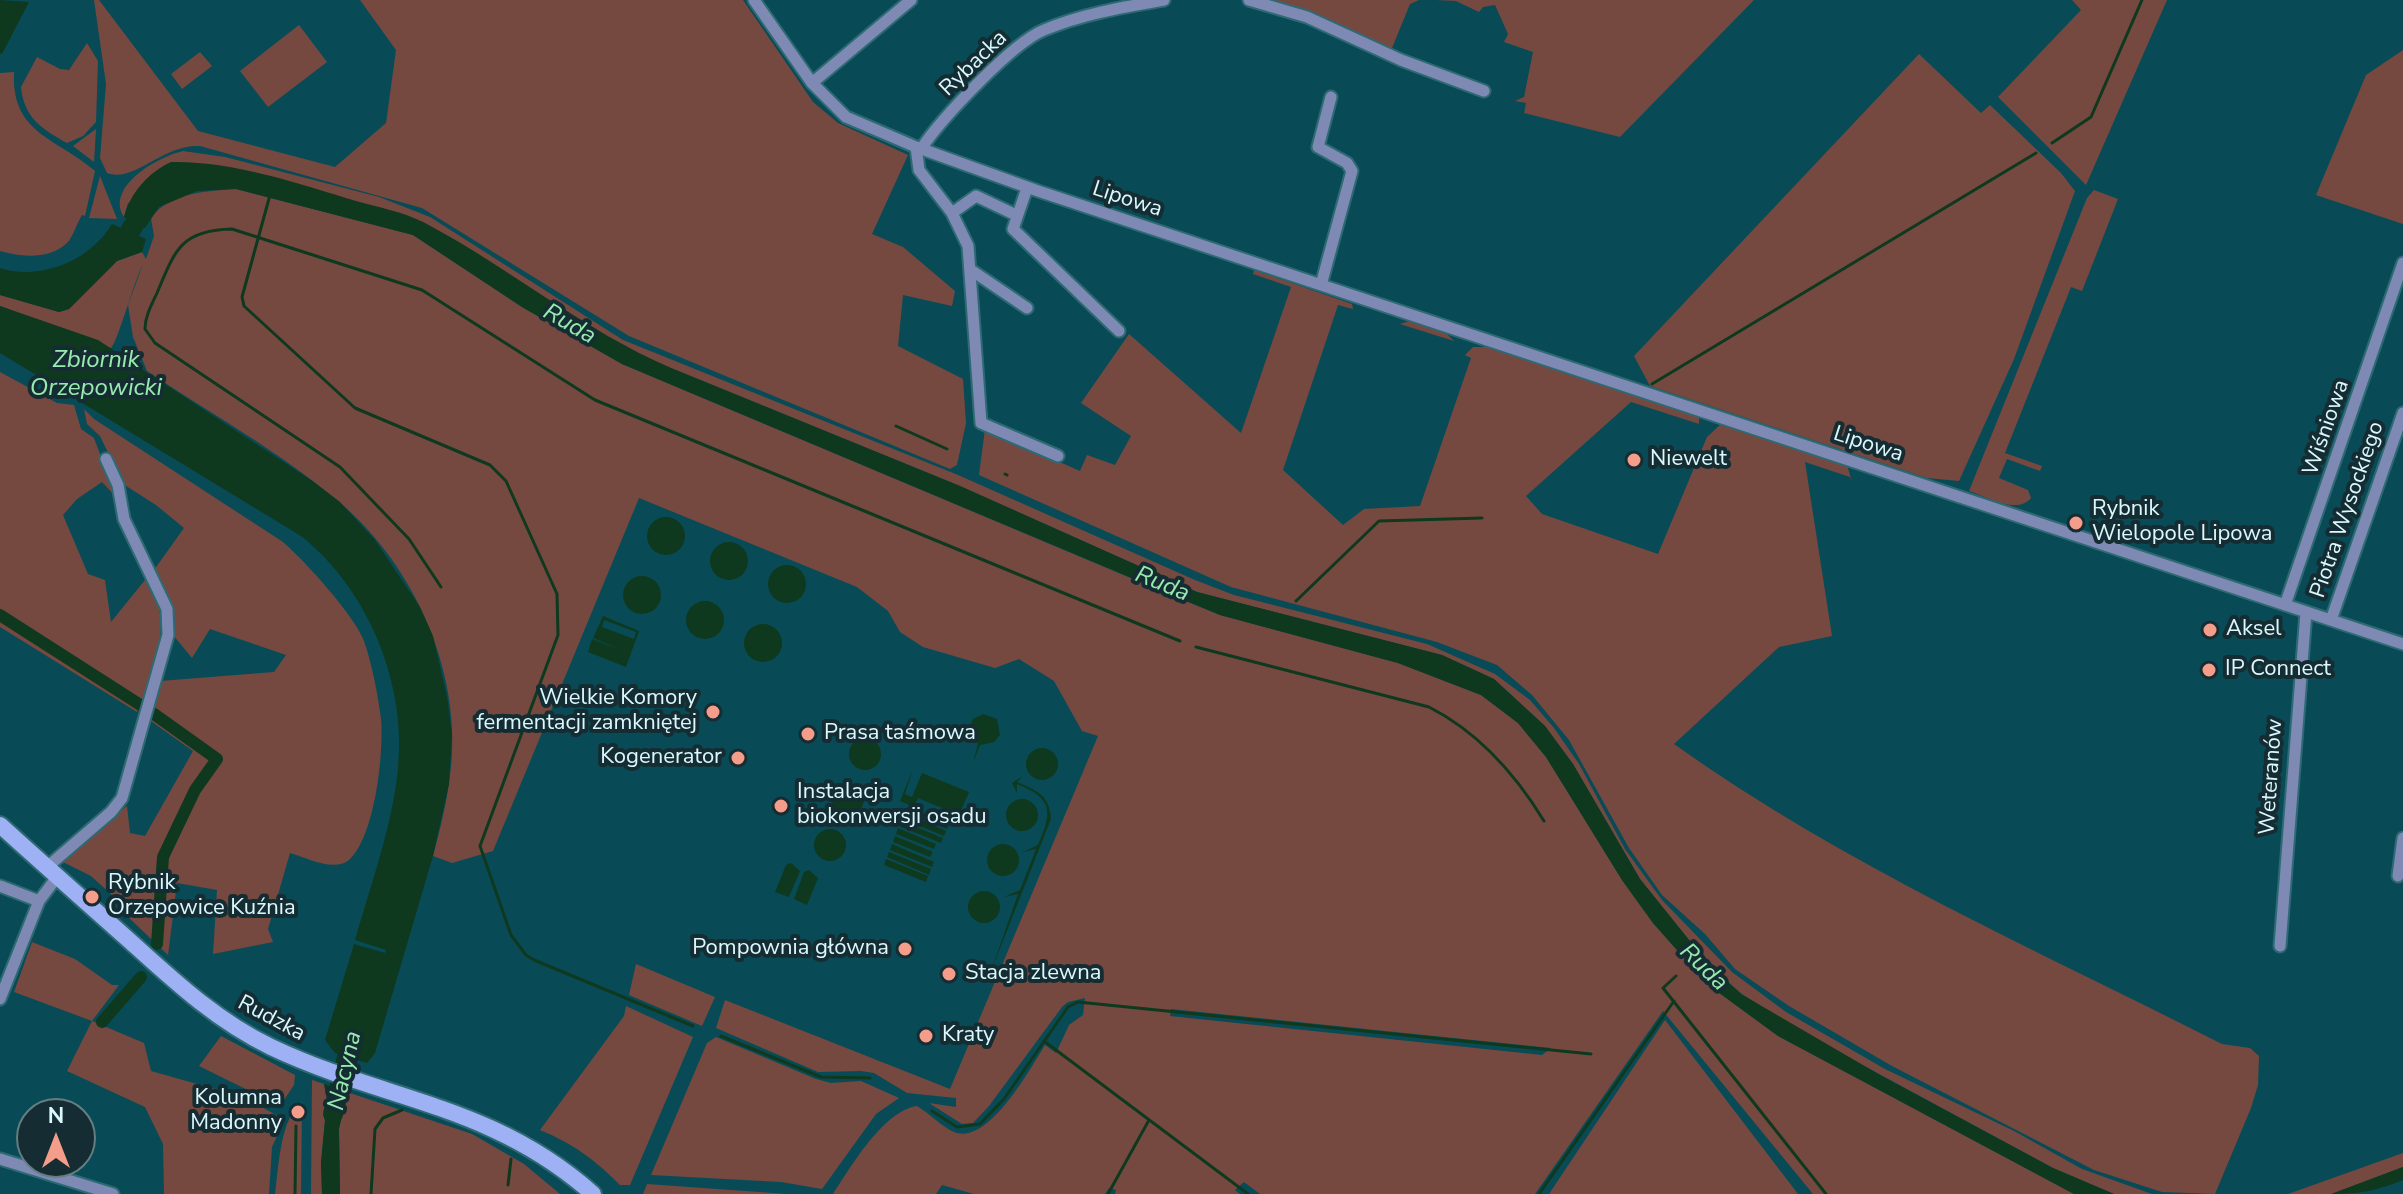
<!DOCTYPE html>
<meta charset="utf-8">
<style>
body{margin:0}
#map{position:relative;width:2403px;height:1194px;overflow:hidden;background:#084b56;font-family:"Nunito Sans",sans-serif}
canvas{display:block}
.north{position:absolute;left:16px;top:1098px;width:80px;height:80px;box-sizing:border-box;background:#152d32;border:2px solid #647e84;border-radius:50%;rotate:0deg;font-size:22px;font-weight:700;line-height:32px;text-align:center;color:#dbf8ff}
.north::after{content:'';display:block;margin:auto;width:28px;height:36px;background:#f49d8b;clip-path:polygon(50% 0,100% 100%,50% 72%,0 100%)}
</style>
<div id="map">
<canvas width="2403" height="1194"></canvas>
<div class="north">N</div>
</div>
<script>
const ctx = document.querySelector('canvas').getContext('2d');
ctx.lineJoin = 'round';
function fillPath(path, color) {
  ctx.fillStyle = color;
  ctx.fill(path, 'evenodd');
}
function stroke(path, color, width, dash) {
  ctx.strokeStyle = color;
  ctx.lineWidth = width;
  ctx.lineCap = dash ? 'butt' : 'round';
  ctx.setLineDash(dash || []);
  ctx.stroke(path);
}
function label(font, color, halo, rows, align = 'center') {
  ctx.font = font + ' "Nunito Sans",sans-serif';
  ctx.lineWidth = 8;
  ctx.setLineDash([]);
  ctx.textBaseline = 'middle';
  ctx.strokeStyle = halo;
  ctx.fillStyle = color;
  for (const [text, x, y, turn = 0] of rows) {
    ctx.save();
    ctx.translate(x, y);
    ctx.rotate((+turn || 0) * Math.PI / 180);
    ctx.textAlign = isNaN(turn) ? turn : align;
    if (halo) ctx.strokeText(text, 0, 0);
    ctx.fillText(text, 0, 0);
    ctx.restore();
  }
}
fillPath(new Path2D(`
 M94,0H99L198,131L335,167L386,123L396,50L360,0H743L813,102L838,123L908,155L872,234L903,247L955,291L952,306L903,295L898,346L963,379L966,423L957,465L950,469L629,336L422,208L200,146C162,144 135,183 107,173L100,158L106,84Z
 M1260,0H1419L1410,4L1390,53Z
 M1436,0H1754L1620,137L1524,113L1526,103L1515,101L1524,97L1533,52L1504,42L1508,34L1495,5L1483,7L1479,12L1456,1Z
 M2072,0H2167L2086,185L1998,97L2081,10Z
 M299,25L327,62L268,107L240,71Z
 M87,43L98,61L96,122L83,136L67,143C42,129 24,118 21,87L37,57L60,69L69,70Z
 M2403,50V224L2316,195L2366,75Z
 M200,52L212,66L182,89L171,74Z
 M1919,54L1981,113L1990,105L2061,173L2075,191L2014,359L1959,481L1927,478L1650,386L1634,356Z
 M14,72C11,134 57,138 95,171L85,216L82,215C77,223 73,237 67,243C49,260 20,257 0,251V73Z
 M96,129L94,162L73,146Z
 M183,151L225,157L379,197L430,217L623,340L958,475L1195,580L1234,595L1427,644L1495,674L1530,700L1554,728L1579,764L1625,849L1662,900L1732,972L1786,1012L1885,1069L2014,1131L2082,1169L2152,1194H2114L2053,1168L1796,1029L1742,994L1710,966L1640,879L1573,764L1545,726L1494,679L1442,655L1197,592L960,486L671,368L624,348L582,323L423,222L399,214L253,173L128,203L124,217C105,187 157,157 183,151Z
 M100,176L117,219L89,218Z
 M236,189L413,235L522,307L622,364L1178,598L1220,615L1398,663L1481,695L1518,723L1546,757L1622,880L1653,923L1707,984L1778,1036L2074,1194H1813L1663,1011L1535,1194H1260L1244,1182L1235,1190L1240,1194H1115L1116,1190L1109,1188L1105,1194H974L942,1185L936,1194H833C851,1167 883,1111 917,1106C929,1113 942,1127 954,1132C988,1146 1030,1069 1045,1045L1056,1053L1069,1025L1083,1015L1085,998L1068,1002L1062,1007L989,1106L973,1123L962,1124L929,1103L956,1107V1098L907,1093L874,1073L861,1071L818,1072L716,1028L725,1000L950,1089L1098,736L1082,731L1054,681L1019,659L995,668L923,647L900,632L888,611L857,587L639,498L493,851L452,863L433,856C442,823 450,789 452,754C457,661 410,561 338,501C280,452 210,413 147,371L133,337L128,305L143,264C134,281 118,341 111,348L0,306V295L59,312L69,309L117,261L142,252L146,259L154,236L151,218C170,192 207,191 236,189ZM1171,1009L1551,1048L1542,1055L1170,1016Z
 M2094,190L2118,199L2082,291L2071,287L2005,453L2042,466L2040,471L2007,459L1999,478L2028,490L2031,498C2017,515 1987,497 1969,491L2087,198Z
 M1254,270L1352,304L1353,309L1338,305L1283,470L1343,525L1364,509L1420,506L1471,358L1465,355L1473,347H1487L1699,416V424L1631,402L1526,496L1542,514L1658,554L1707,437L1721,424L1847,465L1852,482L1850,477L1805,462L1832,636L1779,647L1674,744C1843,865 2037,950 2222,1044L2250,1048L2259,1056L2258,1085L2251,1108L2215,1194L2162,1192L2094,1170L1892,1066L1789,1006L1735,969L1705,934L1662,895L1629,848L1569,740L1532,695L1497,665L1437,642L1231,587L979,475L985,429L1080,471L1087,455L1115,465L1131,436L1081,403L1129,334L1241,433L1291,287L1253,274Z
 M1410,321L1447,334L1454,341L1400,324Z
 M0,372L57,403L74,405L81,429L94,438L116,497L102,482L77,499L63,515L88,574L105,580L111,622L149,575C172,626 157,663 137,712L0,627Z
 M84,409L94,419L283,542C305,561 354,615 364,641C372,664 378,695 381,719C384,753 375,837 349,860C334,872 307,858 290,853L268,929L273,942L213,954L217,890L177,883L168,955L126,915L112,895L91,876L59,860L127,806L130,833L145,836L193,751L148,719L160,681L274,672L286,655L210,629L192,658L173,635V616L154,570L184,528L156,505L123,484L100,436L87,424Z
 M32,942L75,959L112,985H119L92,1021L144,1043L151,1071L243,1097L278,1116V1134L272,1147L269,1194H164L163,1144L145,1107L67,1071L92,1021L14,992Z
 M636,964L715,997L702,1026L629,995Z
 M626,1006L693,1037L630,1185H620C595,1160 574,1144 540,1130L624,1016Z
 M1665,1020L1798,1194H1549Z
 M221,1036L295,1075L294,1085L280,1106L199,1066Z
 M716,1037L816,1079L831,1083L861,1081L899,1098L876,1114L822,1189L781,1182L651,1175L707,1043Z
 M312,1080L324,1084L327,1099L321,1163L322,1194H311Z
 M347,1092L472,1134L524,1164L560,1194H340L339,1129Z
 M302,1102L301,1194H275C279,1165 280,1119 302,1102Z
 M2403,1153V1167L2332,1194H2288Z
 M647,1184L787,1194H643Z`), '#764940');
fillPath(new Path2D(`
 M0,0L29,2L2,54L0,53Z
 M171,162C233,161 297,183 356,201C378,207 404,212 425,223C510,268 583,330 671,368L960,486L1197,592L1442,655L1494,679L1545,726L1573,764L1640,879L1710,966L1741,994L1880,1075L2053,1168L2114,1194H2074L1778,1036L1707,984L1653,923L1622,880L1546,757L1518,723L1481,695L1398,663L1220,615L622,364L522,307L413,235L236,189L197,191L159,207L145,228L124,217C130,193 149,172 171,162Z
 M112,224L146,239L142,252L117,261L69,309L59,312L0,295V268C40,281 90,261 112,224Z
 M0,306L98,340L311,480L340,502L375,540L420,607L433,636L447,696L452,734L449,784L433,856L375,1053L367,1063L335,1053L325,1040L354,944L385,953L386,950L355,940C371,884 392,827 398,769C407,684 368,589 301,536L0,353Z
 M647 536a19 19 0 1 1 38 0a19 19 0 1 1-38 0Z
 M710 561a19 19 0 1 1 38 0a19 19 0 1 1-38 0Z
 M768 584a19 19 0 1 1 38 0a19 19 0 1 1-38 0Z
 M623 595a19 19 0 1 1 38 0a19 19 0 1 1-38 0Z
 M686 620a19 19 0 1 1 38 0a19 19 0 1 1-38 0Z
 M603,616L639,631L626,667L588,652L592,639L623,651L593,638ZM604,620L636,632L634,639L602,627Z
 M744 643a19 19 0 1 1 38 0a19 19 0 1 1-38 0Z
 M983,714L997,719L1000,735L994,742L980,745L973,763L978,744L969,729L973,719Z
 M849 754a16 16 0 1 1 32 0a16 16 0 1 1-32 0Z
 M1026 764a16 16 0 1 1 32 0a16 16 0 1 1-32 0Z
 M913,769L905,794L912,797L922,773L969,792L959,815L918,798L914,807L900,801Z
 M1023,776L1017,782C1036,790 1050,795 1051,819L991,971L1018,894L1004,897L1020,890L1036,849L1023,852L1038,845C1052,812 1054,799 1017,784V793L1012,783Z
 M832 799a16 16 0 1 1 32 0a16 16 0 1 1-32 0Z
 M1006 815a16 16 0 1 1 32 0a16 16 0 1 1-32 0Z
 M907,807L949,823L947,829L905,811Z
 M904,813L946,831L944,836L902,819Z
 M901,821L943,838L941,843L899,826Z
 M898,828L936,844L934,849L896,834Z
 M814 845a16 16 0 1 1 32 0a16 16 0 1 1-32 0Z
 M895,836L933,852L930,857L893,842Z
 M892,844L934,862L932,867L890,850Z
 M987 860a16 16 0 1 1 32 0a16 16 0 1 1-32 0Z
 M889,852L931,869L929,875L887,857Z
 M886,859L928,876L926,882L884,865Z
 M791,863L800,871L789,897L775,892L786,865Z
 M809,870L818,878L807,905L794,899L804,872Z
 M968 907a16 16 0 1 1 32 0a16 16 0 1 1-32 0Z
 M324,1084L347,1092L339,1129L340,1194H322L321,1163L327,1099Z
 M2403,1167V1180C2377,1191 2358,1194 2331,1194Z`), '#0e391e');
stroke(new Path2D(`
 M2052,143L2091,117L2142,0
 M270,195L242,297L244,306L355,408L490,465L506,481L557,594L558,635L480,846L511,935L526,955L534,960L693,1026
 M1652,384L2036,153
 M896,426L947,449
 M1005,474L1007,475
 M441,587L409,539L340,467L155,343L145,329C145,316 152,304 157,293C175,250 181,230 232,229L422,290L595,400L1180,641
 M1296,601L1379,521L1482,518
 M1196,647L1429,707C1478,732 1516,775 1544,821
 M1676,976L1663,988L1826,1194
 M721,1036L821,1077L870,1078
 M1044,1041L1248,1194
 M932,1111L957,1127L980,1124L1004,1099L1068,1007L1078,1002L1591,1054
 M508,1185L511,1159
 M295,1194L296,1126
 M371,1194L375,1129L383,1118L402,1110
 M1108,1194L1149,1120
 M1539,1194L1674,1001`), '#0e391e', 3);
stroke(new Path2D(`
 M0,615L142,706
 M154,714L217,759L195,790L163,857L157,944
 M102,1022L141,977`), '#0e391e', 12);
stroke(new Path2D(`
 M130,231L149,201
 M333,1114L353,1033`), '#0e391e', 20);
const street = new Path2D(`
 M754,0L812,83L846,117L916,147L1038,191L2403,644
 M1249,0L1307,17L1401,60L1484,91
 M812,83L911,0
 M916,147L919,170L952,213L968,246L981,423L1058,456
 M921,149C941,119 1012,43 1044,30C1082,14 1124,7 1164,0
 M1027,188L1013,229L1119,331
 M952,213L976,196L1016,215
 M971,270L1027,308
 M1321,285L1352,171L1347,163L1318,147L1331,97
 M2285,605L2403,263
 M2331,620L2403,413
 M46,868L111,812L122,798L168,635L167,609L124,519L118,485L106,459
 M2398,876L2403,838
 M0,886L39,901
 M2280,946L2306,612
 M0,999L39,901L57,877
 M0,1159L113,1194`);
const secondary = new Path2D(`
 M0,825C43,864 87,903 131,942C174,981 217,1021 271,1047C385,1101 492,1104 593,1194`);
stroke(street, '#2e6a74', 15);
stroke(secondary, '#2e6a74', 20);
stroke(street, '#7e8ab4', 11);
stroke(secondary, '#9eb1f4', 16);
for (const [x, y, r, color] of [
 [1634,460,8,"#f49d8b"],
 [2076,523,8,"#f49d8b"],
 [2210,630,8,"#f49d8b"],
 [2209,670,8,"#f49d8b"],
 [713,712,8,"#f49d8b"],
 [808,734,8,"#f49d8b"],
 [738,758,8,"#f49d8b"],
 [781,806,8,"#f49d8b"],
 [92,897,8,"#f49d8b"],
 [905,949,8,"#f49d8b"],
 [949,974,8,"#f49d8b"],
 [926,1036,8,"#f49d8b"],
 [298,1112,8,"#f49d8b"]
]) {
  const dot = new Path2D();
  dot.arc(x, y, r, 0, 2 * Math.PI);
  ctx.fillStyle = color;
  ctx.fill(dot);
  stroke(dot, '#152d32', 3);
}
label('22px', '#dbf8ff', '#152d32', [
 ["Rybacka",974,64,-44],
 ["Lipowa",1127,200,18],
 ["Wiśniowa",2327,428,-71],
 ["Lipowa",1868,445,18],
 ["Piotra Wysockiego",2348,510,-71],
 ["Weteranów",2272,777,-86],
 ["Rudzka",271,1019,28]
]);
label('22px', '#dbf8ff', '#152d32', [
 ["Niewelt",1650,460],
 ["Rybnik",2092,510],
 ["Wielopole Lipowa",2092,535],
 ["Aksel",2226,630],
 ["IP Connect",2225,670],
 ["Wielkie Komory",697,699,"right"],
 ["fermentacji zamkniętej",697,724,"right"],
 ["Prasa taśmowa",824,734],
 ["Kogenerator",722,758,"right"],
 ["Instalacja",797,793],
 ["biokonwersji osadu",797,818],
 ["Rybnik",108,884],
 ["Orzepowice Kuźnia",108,909],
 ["Pompownia główna",889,949,"right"],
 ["Stacja zlewna",965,974],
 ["Kraty",942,1036],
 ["Kolumna",282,1099,"right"],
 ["Madonny",282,1124,"right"]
], 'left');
label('italic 24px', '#98ebaf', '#152d32', [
 ["Ruda",569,325,30],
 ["Zbiornik",96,361],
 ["Orzepowicki",96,389],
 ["Ruda",1162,585,22],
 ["Ruda",1703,968,44],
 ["Nacyna",346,1071,-77]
]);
</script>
